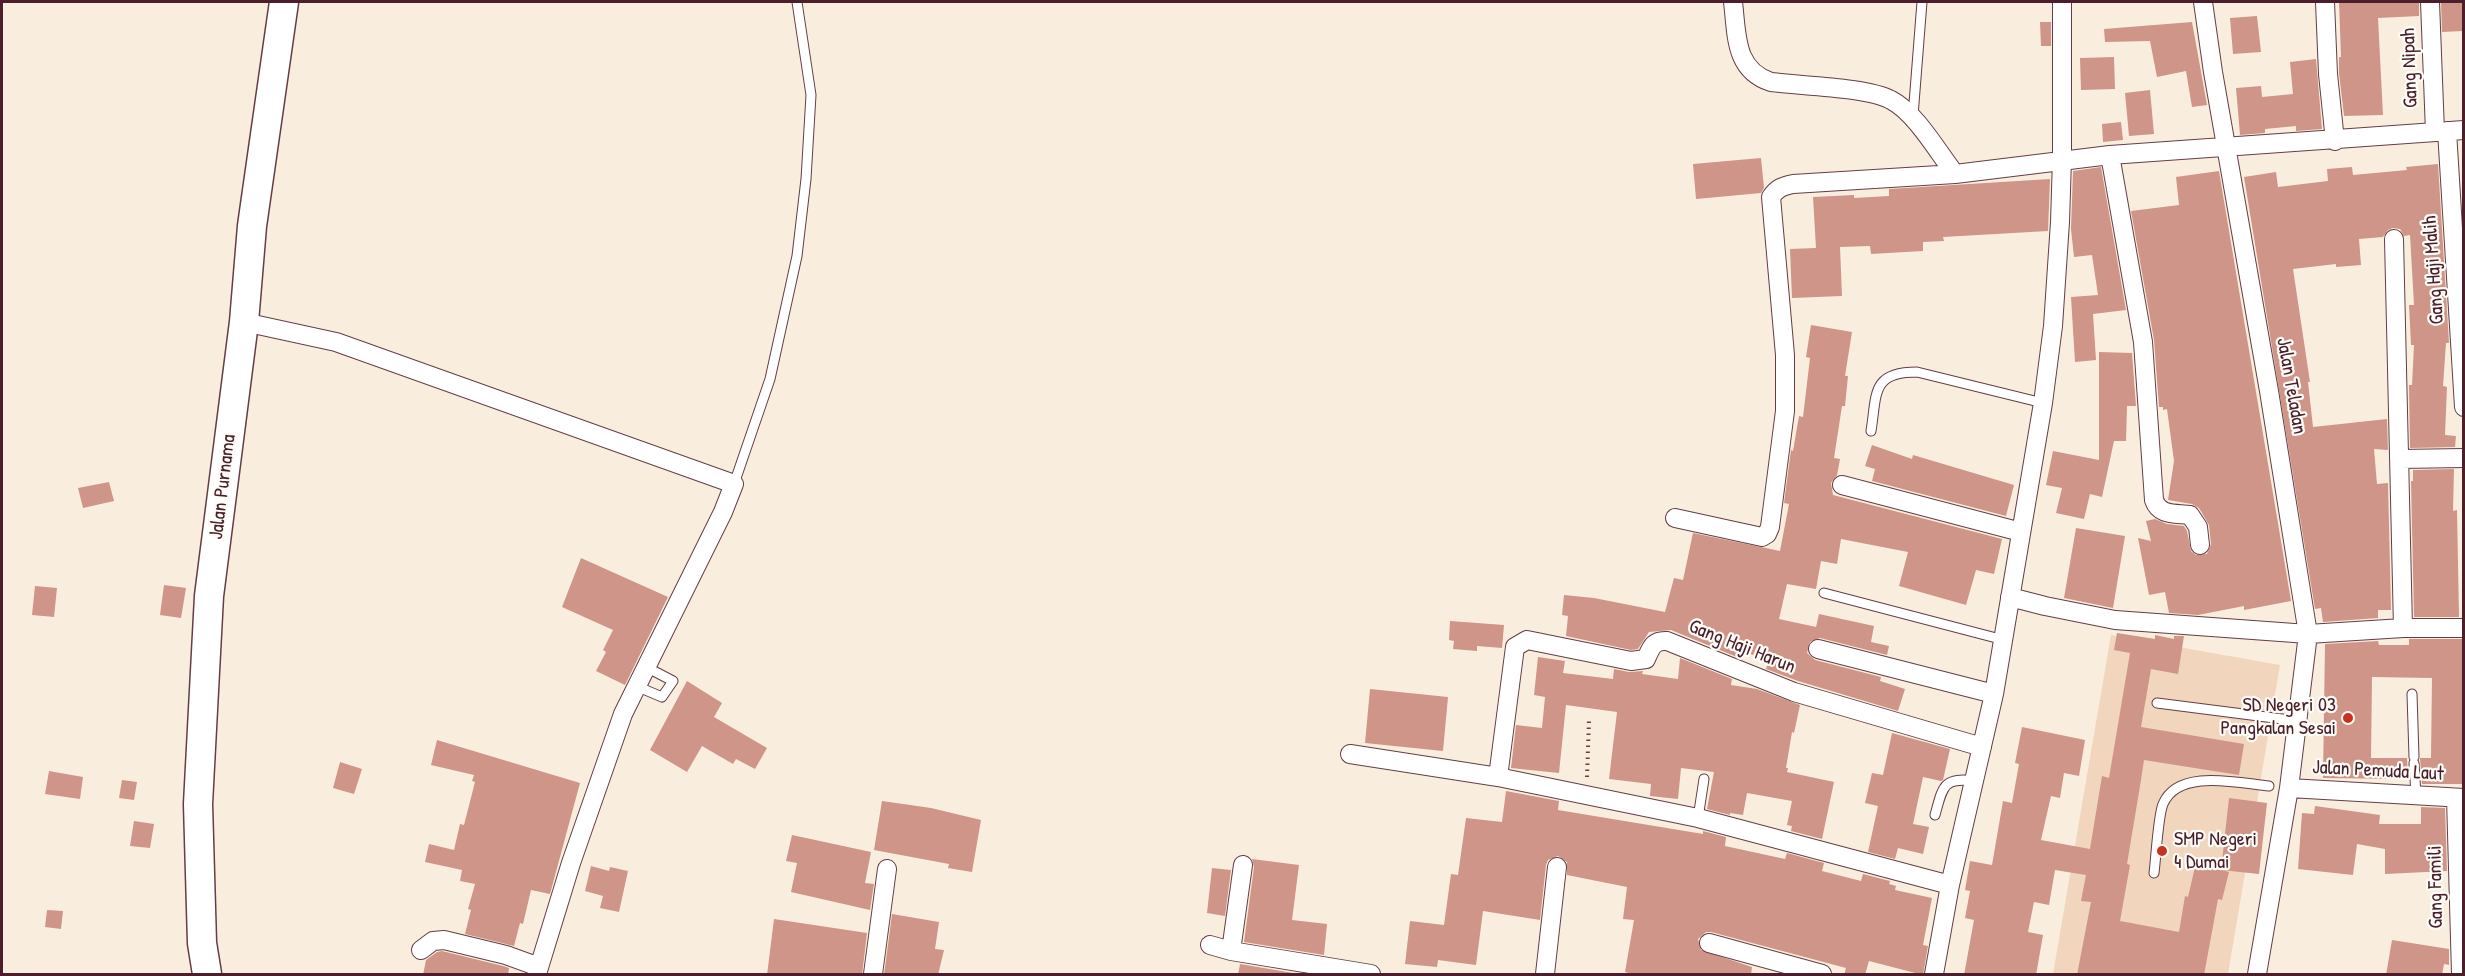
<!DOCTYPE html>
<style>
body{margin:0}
#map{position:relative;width:2465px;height:976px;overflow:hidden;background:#f9eede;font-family:"Patrick Hand",sans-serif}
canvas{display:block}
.frame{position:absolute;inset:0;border:3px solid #4a1f2b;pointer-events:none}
</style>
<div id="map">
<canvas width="2465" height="976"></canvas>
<div class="frame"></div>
</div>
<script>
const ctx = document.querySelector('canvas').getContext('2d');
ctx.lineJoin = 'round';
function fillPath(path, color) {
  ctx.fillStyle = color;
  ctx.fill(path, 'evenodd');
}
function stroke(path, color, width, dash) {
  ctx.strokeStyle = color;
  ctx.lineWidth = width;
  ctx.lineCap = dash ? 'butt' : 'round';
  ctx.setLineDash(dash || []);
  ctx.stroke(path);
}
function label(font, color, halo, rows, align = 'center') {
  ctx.font = font + ' "Patrick Hand",sans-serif';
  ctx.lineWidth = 4.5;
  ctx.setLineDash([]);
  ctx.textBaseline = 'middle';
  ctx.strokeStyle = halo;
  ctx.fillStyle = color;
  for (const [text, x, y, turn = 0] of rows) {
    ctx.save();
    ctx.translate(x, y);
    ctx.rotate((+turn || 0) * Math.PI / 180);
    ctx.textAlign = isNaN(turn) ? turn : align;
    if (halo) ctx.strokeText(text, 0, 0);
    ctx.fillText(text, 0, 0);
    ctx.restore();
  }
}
fillPath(new Path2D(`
 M2111,635L2280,665L2228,974H2053Z`), '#f1d5bd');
fillPath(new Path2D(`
 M2339,2H2419V16L2378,18L2383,115L2344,116L2339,73V57H2341Z
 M2441,2H2463V31L2442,32Z
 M2257,16L2261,52L2233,54L2230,18Z
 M2040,22H2051V46H2041Z
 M2192,22L2207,105L2192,107L2186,71L2157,77L2150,41L2105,42L2104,29Z
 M2114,57L2115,89L2081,90L2080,58Z
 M2316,59L2322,129L2296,131V126L2265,129V133L2240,135L2236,88L2261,86L2262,97L2293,94L2290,62Z
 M2150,90L2154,134L2129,136L2125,93Z
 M2121,122L2123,140L2103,142L2102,124Z
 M1761,158L1764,188L1761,193L1696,199L1693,164Z
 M2438,164L2449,343H2446L2443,386L2447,387L2445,435L2456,436L2455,447L2410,448L2409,385H2412L2414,345H2411L2409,305H2414L2410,235L2404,236L2400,229L2393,228L2388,230L2383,237L2359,239L2361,265L2336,267V264L2293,269L2310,382H2308L2313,427L2387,419L2388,450L2374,449L2377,484L2388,483L2391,610H2378V618L2323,622L2321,608L2315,609L2244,177L2276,172L2278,187L2328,181L2327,169L2352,167L2353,175L2407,170L2406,167Z
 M2101,167L2126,310L2093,314L2096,360L2075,362L2071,297L2098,295L2092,255L2074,257L2071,229L2073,171Z
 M2219,171L2291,601L2244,610V606L2198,615L2169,613L2165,592L2149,595L2138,538L2151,541L2146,521L2155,519L2167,524L2184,526L2187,531L2191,551L2196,555L2207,554L2211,544L2209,525L2199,508L2192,504L2168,500L2174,461L2167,409L2163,410V407H2159L2154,340L2131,211L2179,205L2176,177Z
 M2050,179L2048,231L1943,237L1944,241L1923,242V251L1871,254L1870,246L1840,247L1842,296L1792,298L1790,249L1816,248L1813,197L1854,195V198L1889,196V189Z
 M1811,325L1852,332L1845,376H1848L1845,406H1842L1834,458L1840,459L1837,475L1831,483L1833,495L2002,539L1994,574L1976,570L1966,605L1899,586L1908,552L1841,539L1837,564L1821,561L1816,589L1787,584L1779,619L1816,627L1819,614L1874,626L1871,642L1889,646L1887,655L1820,638L1810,642L1807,653L1815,660L1881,677L1880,681L1905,689L1898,711L1798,681L1766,669L1769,659L1738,651L1737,657L1671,630L1649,632L1638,649L1631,650L1566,636L1568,616L1562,615L1564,595L1594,598L1665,612L1674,578L1683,580L1693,533L1780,551L1789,504L1784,503L1791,450L1793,451L1799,416L1803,417L1810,358L1806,357Z
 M2099,352L2132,353L2136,406H2127L2126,441H2114L2102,497L2090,494L2084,519L2056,513L2062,488L2046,485L2053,451L2099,460Z
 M1872,445L1912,459L1913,455L2014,485L2006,516L1872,481L1875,469L1865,466Z
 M2454,469L2453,511L2457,510L2459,617H2414L2411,481H2413V470Z
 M109,482L114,501L83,508L78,488Z
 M2076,528L2125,536L2113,608L2064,598Z
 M581,558L668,597L625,685L596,671L606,652L603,650L613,630L562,607Z
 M164,585L186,588L181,618L160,615Z
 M35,586L57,588L54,617L32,615Z
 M1450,621L1504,625L1502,648L1477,646V651L1453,649L1454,641L1449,640Z
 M2117,633L2155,639V635L2174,639V636H2184L2178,674L2151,669L2141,727L2244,744L2239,775L2144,760L2141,780L2127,864L2130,865L2120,921L2179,932L2185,896L2188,897L2196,863L2229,872L2222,900L2218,899L2204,975H2077L2091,902L2081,901L2086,875L2055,870L2049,905L2034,902L2028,932L2043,935L2036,975H1964L1974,920L1965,918L1970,891L1965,890L1970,861L1992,865L2003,801L2012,803L2019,764L2015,763L2022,727L2085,740L2079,776L2064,773L2060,798L2051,796L2041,840L2090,849L2102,776L2109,778L2130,653L2114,650Z
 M2409,639H2463L2462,784H2422L2420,758H2431L2432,678L2372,677L2371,758H2407L2408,779L2323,778L2325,644L2378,641L2379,645H2409Z
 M1538,657L1565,661L1563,673L1613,679L1614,669L1629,672L1643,671L1642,674L1678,679L1680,658L1732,679L1731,685L1757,689L1800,705L1794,733L1792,732L1786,768H1788L1787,772L1834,782L1822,839L1791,831L1792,826L1787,825L1792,801L1747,793L1743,815L1730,813V815L1707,809L1714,772L1681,768L1678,799L1650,796L1651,784L1609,779L1617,712L1566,705L1559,773L1511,768L1516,725L1542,728L1545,697L1534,695Z
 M687,681L722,703L714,717L767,748L755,769L736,759L733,764L702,746L687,772L650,750Z
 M1370,689L1448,697L1443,751L1365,743Z
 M1892,733L1950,749L1943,780L1941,781L1923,777L1913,824L1929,827L1923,854L1898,848L1895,859L1868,852L1878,806L1865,803L1872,773L1883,775Z
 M437,740L580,783L550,894L531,890L523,924L520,923L514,946L465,934L471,910L468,909L475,884L460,881L462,870L425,862L429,844L454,850L460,824L464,825L475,782L472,781L474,775L431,765Z
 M340,762L362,769L354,794L333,788Z
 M49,771L83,777L80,799L45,794Z
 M122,780L137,782L134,800L119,798Z
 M1506,791L1559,801L1558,810L1703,834V831L1726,837L1725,846L1785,859L1787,853L1824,863L1822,871L1861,881L1863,874L1890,881L1889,884L1896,886L1895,890L1932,898L1923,945L1928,946L1923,975L1869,961L1865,975H1844L1846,968L1711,932H1706L1698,939L1701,950L1752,967L1751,975H1637L1625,972L1634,920L1623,919L1627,887L1567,875V862L1558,856L1548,860L1546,865L1540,920L1483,911L1476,965L1438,960L1437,967L1405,964L1410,921L1444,925L1451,874L1458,875L1466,818L1502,822Z
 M2229,798L2267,803L2259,874L2221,870Z
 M882,801L931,808L981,820L972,872L948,868L949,864L874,850Z
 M2315,806L2380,815L2379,824H2421V807L2445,808L2447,871L2385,874V849L2357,844L2353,875L2298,869L2302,813L2314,814Z
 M134,821L154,824L150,848L130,846Z
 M792,835L871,852L865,883L874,884L870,910L791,892L797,863L786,861Z
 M1252,859L1299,865L1292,920L1327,924L1324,955L1244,942L1254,867Z
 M591,866L609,871L610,867L628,871L619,912L600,908L603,896L585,891Z
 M1212,868L1231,870L1225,916L1207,913Z
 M47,910L63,911L61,929L45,927Z
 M892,914L939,922L935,949L944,950L938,975H884Z
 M774,919L867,933L862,975H767Z
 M2392,940L2449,949V965L2444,964L2442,975H2386Z
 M442,951L503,966L509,968L508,975H423L426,960L437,952Z
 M1240,964L1305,975H1238Z`), '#ce9588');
const service = new Path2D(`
 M1913,116L1922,2
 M1871,431C1877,394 1871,372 1917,372L2043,403
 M734,484L770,379L797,256L806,179L811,95L797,2
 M1824,593L2004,640
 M636,686L662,697L673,681L646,667
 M2412,694L2414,757
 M2157,703L2298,721
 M2414,763L2416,795
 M1935,815C1943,786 1943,777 1975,781
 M1698,818L1704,779
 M2154,873C2156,858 2158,816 2163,804C2178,768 2238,783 2269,786`);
const minor = new Path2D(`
 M1733,2C1737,34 1734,70 1771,82C1801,86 1867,87 1891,100C1915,112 1938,152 1955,174
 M2203,2L2213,72L2269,391L2308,634L2289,788L2257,974
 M2325,2L2328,74L2335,141
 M2430,2L2435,132
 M2447,131L2464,407
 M2110,155L2143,342L2154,500C2159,516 2176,513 2190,515L2198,527L2200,545
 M2394,239L2403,628
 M244,322L336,342L734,484L723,512L623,714L571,863L537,974
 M2400,459L2464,458
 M1842,485L2021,532
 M1675,518L1762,537L1767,534L1770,527L1785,411V355L1771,197C1777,188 1783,186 1793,184L1955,174L2110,155L2464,130
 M2010,597L2045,606L2115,620L2308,634L2403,628H2464
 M1818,649L1994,694
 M1350,754L1498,777L1698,818L1950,885
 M1498,777L1515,647L1527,640L1631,661L1646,659C1651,648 1653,640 1667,641L1794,692L1982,747
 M2289,788L2464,798
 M2456,798L2461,974
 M1709,943L1822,974
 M1210,945L1231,951L1243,865
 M421,950L433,941L444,940L506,955L539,967
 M1231,951L1371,974
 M873,974L887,869
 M1545,974L1557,867
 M1934,974L1950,885L1994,694L2043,403L2053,326L2060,222L2062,159V2`);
const primary = new Path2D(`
 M207,974L202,943L198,804L209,596L244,322L252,226L284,2`);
stroke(service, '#643e46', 11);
stroke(minor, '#643e46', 20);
stroke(primary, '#643e46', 31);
stroke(new Path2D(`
 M1587,777L1589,720`), '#643e46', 4, [1.5, 4.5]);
stroke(service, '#fff', 9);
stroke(minor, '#fff', 18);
stroke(primary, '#fff', 28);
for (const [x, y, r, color] of [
 [2348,718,6,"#c8321e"],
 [2162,851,6,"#c8321e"]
]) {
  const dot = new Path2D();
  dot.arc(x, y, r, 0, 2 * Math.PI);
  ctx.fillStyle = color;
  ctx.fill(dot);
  stroke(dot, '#fdfcf7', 2);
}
label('20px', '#4a1f2b', '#fdfcf7', [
 ["Gang Nipah",2410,68,-92],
 ["Gang Haji Malih",2434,270,-94],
 ["Jalan Teladan",2291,386,80],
 ["Jalan Purnama",223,487,-83],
 ["Gang Haji Harun",1742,647,22],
 ["Jalan Pemuda Laut",2378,771,3],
 ["Gang Famili",2436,887,-91]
]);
label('20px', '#4a1f2b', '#fdfcf7', [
 ["SD Negeri 03",2336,706],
 ["Pangkalan Sesai",2336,729],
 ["SMP Negeri",2174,840,"left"],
 ["4 Dumai",2174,863,"left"]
], 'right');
</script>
